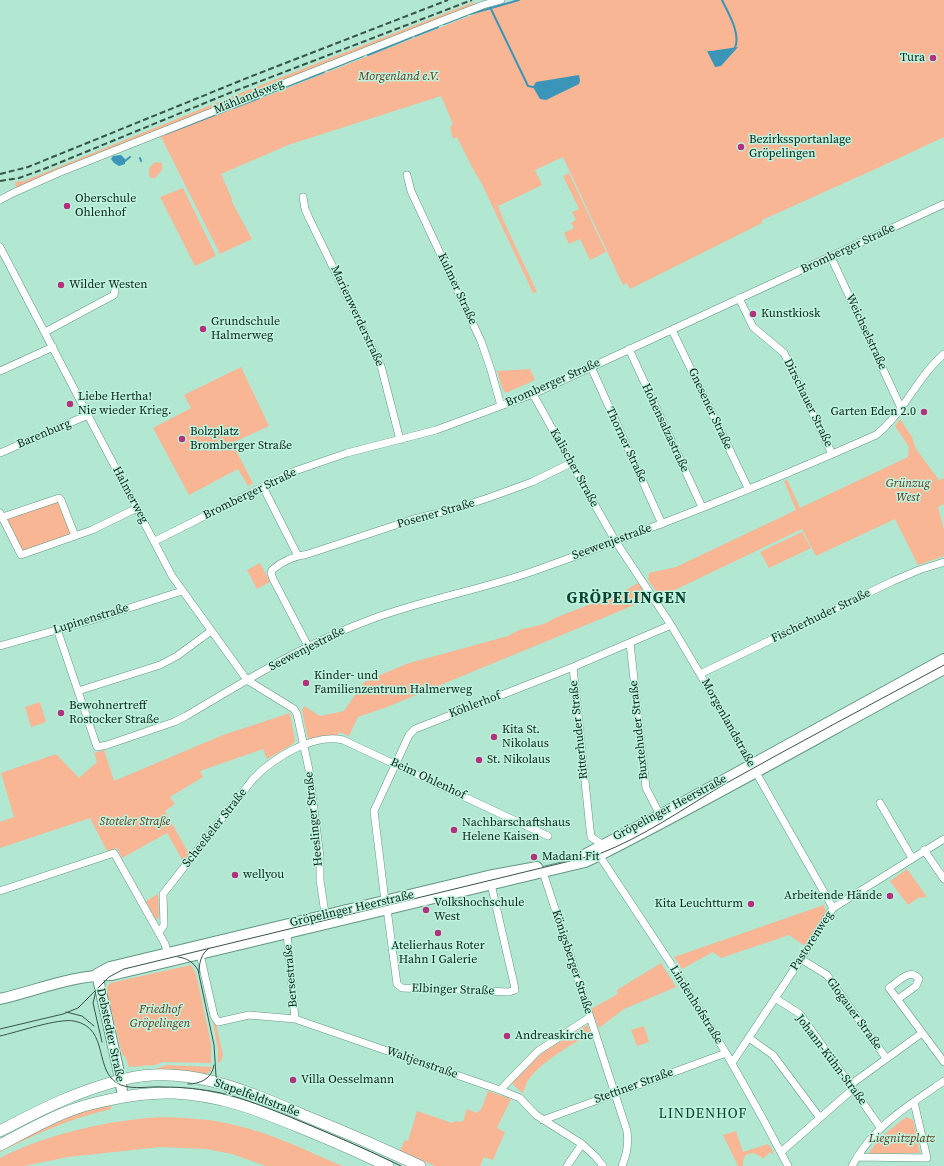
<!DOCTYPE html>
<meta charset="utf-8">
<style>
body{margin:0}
canvas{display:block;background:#b2e7d2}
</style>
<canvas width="944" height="1166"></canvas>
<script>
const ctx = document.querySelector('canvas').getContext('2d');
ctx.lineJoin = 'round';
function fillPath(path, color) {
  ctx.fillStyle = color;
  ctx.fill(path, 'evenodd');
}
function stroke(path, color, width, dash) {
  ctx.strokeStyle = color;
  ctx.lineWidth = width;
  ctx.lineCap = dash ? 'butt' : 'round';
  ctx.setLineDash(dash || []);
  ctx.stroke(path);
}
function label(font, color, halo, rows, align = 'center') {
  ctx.font = font + ' "Source Serif 4",serif';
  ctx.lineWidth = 3;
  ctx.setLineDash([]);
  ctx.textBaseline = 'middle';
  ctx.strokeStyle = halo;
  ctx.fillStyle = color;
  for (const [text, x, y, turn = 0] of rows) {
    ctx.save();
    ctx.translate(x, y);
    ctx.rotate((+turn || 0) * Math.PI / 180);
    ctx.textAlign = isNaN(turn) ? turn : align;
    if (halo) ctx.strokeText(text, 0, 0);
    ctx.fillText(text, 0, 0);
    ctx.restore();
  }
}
fillPath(new Path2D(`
 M515,0H944V137L882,166L762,220V223L630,289L627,283L623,285L563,157L535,170L542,185L498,206L505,224L537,292L533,293L482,184L473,169L457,137L453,139L450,127L453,124L441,96L288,145L221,174L232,199V202L252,239L220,254L160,135L267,96L490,8Z
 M474,2L476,6L132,140L71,164L16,189L15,182L24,181L238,94Z
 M156,162L162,163V170L155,178H150C148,169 149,166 156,162Z
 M569,173L606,252L590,260L580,239L569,244L564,233L574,228L571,223L576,220L572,212L579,209L563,176Z
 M183,188L216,256L195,266L160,197Z
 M241,367L269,426L232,443L253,483L248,486L238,469L189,495L153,428L191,408L184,395Z
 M530,369L535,380L508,392L506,393L503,390L497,371Z
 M900,419L912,437L916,449L939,480L944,478V504L938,507L944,530V556L918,565L895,519L816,556L802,529L660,597L648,580L649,573L676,567L796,510L784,481L787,480L800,508L908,457L909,447L895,426Z
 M58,501L71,534L68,536L27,550L22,551L8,524V518Z
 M802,532L811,548L769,568L760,552Z
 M260,563L270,582L257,589L247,570Z
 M638,583L649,599L387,707L358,717L349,736L339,732L338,735L308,739L302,710L304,706L320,716L344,711L364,682L406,664L508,636L519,630L544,624L555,618L624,591Z
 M40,702L46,722L31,727L25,707Z
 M290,713L295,741L293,744L267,759L263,749L200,771L203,777L170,797L175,804L165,811L189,854L183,861L167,833L122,858L117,848L107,851L90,818L0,848V822L14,817L1,773L56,754L79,778L97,762L94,753L104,750L114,781L223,735Z
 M907,869L927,897L918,898L908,905L890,881Z
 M158,894L159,917L156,920L146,901Z
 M824,905L826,912L805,946L789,935L721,958L713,952L682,969L674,957Z
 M661,963L676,987L624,1009L599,1028L591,1009L618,994L617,990Z
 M191,965L196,974L211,1044V1063L163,1062L155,1065L129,1067L126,1058L122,1054L106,988L110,983Z
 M213,1021L216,1024L223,1055L221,1061L218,1063V1050Z
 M587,1025L591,1034C570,1045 540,1062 527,1082C525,1086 525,1090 522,1093L512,1083L542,1053Z
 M644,1026L649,1042L637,1046L631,1030Z
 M166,1065L212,1067L210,1072L206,1074L173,1070H153Z
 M488,1091L511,1099L497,1128L505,1132L493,1160L484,1157L480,1166H435L400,1151L405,1140L408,1141L417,1111L452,1123L456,1121L459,1122L463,1121L467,1109L477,1113L482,1108Z
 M110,1103L111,1109C71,1118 36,1134 0,1152V1148L48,1124Z
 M164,1117C188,1118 211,1119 234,1125C272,1133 307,1151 342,1166H266L232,1154L206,1149L160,1147L68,1157L24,1166H0V1158C46,1134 113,1119 164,1117Z
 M906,1117L913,1120L920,1153L868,1154L881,1137Z
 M736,1131L743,1152L768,1144L773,1151V1155L770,1152L763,1159C754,1150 742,1151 743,1166H738L723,1135Z`), '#f8b694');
fillPath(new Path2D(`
 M738,47L721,66L715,67L707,51H711Z
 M579,75L580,81L579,84L546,100L540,99L533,87L536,82Z
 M121,155L125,159V164L119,166L114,163L111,159L113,156Z`), '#3a95b9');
stroke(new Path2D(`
 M722,0C728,13 741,33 735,48
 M490,7L528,86L533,87
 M470,14L519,0
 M444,24L467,15
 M415,36L438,27
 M368,55L412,37
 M328,70L363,56
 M262,96L324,72
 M233,108L259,98
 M165,134L230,109
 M140,158L141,161
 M125,161L130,157`), '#3a95b9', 2);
const street = new Path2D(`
 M407,175L411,191L481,341L491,370L501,406
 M303,197L305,209L309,218L381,366L400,440
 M0,200L13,193L58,173L439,22L483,5L501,0
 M0,247L172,576L247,680L294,709L297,714L309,770L320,857V880L326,920
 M831,257L901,408
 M739,298L753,327L784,353L832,454
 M672,330L748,488
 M45,332L114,295L115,290
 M629,349L702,507
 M591,367L662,524
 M0,371L53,347
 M533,394L571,463L616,542L671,625L700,674L833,908
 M0,453L88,415
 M263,487L298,556
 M0,513L21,555L92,530L137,508
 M0,518L59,498L61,500L75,536
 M155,541L292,472L347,453L436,430L533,394L944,204
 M57,629L97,747L107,745L174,722L186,716C247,680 306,643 372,619C424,600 479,590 531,572C647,531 763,485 876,435C904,413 917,377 944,354
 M630,643L646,788L660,815
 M0,646L92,620L182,591
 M308,646L273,579L271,573L272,570C282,561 295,556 308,554L414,519L451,510L488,498L532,482L571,463
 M573,667L590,829L591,837L603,845
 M700,674L893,581L919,570L944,562
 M78,691L160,665L177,656L211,631
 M880,803L912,858
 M924,850L944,879
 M597,852L671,964L726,1053L763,1119L788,1166
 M543,872L627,1131C629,1144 627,1154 622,1166
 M0,891L114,853L165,944L168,954
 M385,901L374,811L409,735L415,729L573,667L671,625
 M387,909L397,984L402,988L509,992L515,990L514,984L491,884
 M159,933L164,925L163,894L253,779C273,758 313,733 343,740L548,836
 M287,933L295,1019
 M200,954L214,1016L218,1022L249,1015L295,1019L500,1090L520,1098L536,1115L582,1144L596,1157L603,1166
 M801,959L827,975L886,1058
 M775,998L800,1014L880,1127
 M898,999L916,986L919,979C910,967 898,982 889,988L944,1062
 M749,1038L773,1055L820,1118
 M732,1063L801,959L833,908L944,839
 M850,1085L922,1033
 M500,1090L538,1051L590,1017
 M543,1120L726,1053
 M781,1152L853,1089
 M857,1157L927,1158L914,1102
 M567,1166L582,1144
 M852,1166C872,1127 909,1105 944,1081`);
const secondary = new Path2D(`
 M586,854L660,815L944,659
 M97,974L110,967L488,876L537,867
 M97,974L118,1068L123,1097
 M0,999C38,990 73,975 112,975L585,862L600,855C716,796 829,731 944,669`);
const primary = new Path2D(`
 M0,1131C42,1109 79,1090 125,1079C188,1064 247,1091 303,1115C343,1131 382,1148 420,1166
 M0,1145C29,1130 59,1112 91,1104C118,1097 146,1092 174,1093C220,1095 258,1110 299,1127C329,1139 358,1152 388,1166`);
stroke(street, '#649783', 8);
stroke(secondary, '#649783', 12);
stroke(primary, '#649783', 12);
stroke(street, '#fff', 7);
stroke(secondary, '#fff', 10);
stroke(primary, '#fff', 11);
stroke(new Path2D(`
 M178,957C187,958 193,962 198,970L214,1045L216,1076L221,1088L229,1094
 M199,973C199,963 201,954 209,948
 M96,991L93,1003L102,1042
 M66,1012L82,1016L94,1026
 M0,1029L63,1014L78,1008L109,977L124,969L599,854C643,837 683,809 723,785C796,744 870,705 944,665
 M0,1036C18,1032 58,1018 74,1021C111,1028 92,1073 121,1085C134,1090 150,1086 163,1087C183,1087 202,1089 221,1093C246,1099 271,1109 295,1119C331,1134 366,1149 401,1166
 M188,1084C200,1084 212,1079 214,1065`), '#375449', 1);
stroke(new Path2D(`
 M0,174L28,167L252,76L448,0
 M0,181L19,178L44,169L227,94L472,0`), '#375449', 2, [6, 3]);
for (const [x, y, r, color] of [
 [933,58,4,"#b2327e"],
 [741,147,4,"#b2327e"],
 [67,206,4,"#b2327e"],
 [61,285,4,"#b2327e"],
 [753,314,4,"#b2327e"],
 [203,329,4,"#b2327e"],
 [70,404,4,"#b2327e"],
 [924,412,4,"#b2327e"],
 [182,439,4,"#b2327e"],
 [306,683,4,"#b2327e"],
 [61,713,4,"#b2327e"],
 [494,737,4,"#b2327e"],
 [479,760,4,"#b2327e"],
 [454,830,4,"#b2327e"],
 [534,857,4,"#b2327e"],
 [235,875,4,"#b2327e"],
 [890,896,4,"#b2327e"],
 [751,904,4,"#b2327e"],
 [426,910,4,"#b2327e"],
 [438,933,4,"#b2327e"],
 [507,1036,4,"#b2327e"],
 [293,1080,4,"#b2327e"]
]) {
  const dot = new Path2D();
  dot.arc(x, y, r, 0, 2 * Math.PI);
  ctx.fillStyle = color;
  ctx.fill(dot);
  stroke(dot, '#bff5df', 1.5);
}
label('12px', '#0c2119', '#bff5df', [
 ["Tura",925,58,"right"],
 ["Bezirkssportanlage",749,140],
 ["Gröpelingen",749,154],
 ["Oberschule",75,199],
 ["Ohlenhof",75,213],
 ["Wilder Westen",69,285],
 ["Kunstkiosk",761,314],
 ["Grundschule",211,322],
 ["Halmerweg",211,336],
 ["Liebe Hertha!",78,397],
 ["Nie wieder Krieg.",78,411],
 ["Garten Eden 2.0",916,412,"right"],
 ["Bolzplatz",190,432],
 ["Bromberger Straße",190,446],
 ["Kinder- und",314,676],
 ["Familienzentrum Halmerweg",314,690],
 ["Bewohnertreff",69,706],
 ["Rostocker Straße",69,720],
 ["Kita St.",502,730],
 ["Nikolaus",502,744],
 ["St. Nikolaus",487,760],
 ["Nachbarschaftshaus",462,823],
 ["Helene Kaisen",462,837],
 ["Madani Fit",542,857],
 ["wellyou",243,875],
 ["Arbeitende Hände",882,896,"right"],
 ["Volkshochschule",434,903],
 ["West",434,917],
 ["Kita Leuchtturm",743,904,"right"],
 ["Atelierhaus Roter",438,946,"center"],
 ["Hahn I Galerie",438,960,"center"],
 ["Andreaskirche",515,1036],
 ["Villa Oesselmann",301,1080]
], 'left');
label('italic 12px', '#623217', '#bff5df', [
 ["Morgenland e.V.",399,77],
 ["Grünzug",908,484],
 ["West",908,498],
 ["Stoteler Straße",135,822],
 ["Friedhof",160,1010],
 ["Gröpelingen",160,1024],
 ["Liegnitzplatz",902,1139]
]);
label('12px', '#0c2119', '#bff5df', [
 ["Mählandsweg",249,97,-22],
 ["Bromberger Straße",848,249,-25],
 ["Kulmer Straße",457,289,65],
 ["Marienwerderstraße",357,316,65],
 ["Weichselstraße",866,332,65],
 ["Bromberger Straße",553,383,-24],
 ["Dirschauer Straße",808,403,64],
 ["Gnesener Straße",710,409,65],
 ["Hohensalzastraße",665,428,65],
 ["Barenburg",44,434,-23],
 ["Thorner Straße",626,445,65],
 ["Kalischer Straße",574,468,61],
 ["Bromberger Straße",250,494,-26],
 ["Halmerweg",130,495,62],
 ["Posener Straße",436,514,-16],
 ["Seewenjestraße",612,542,-20],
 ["Fischerhuder Straße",821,616,-26],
 ["Lupinenstraße",91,619,-17],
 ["Seewenjestraße",307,649,-27],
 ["Köhlerhof",475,705,-21],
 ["Morgenlandstraße",728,723,61],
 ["Ritterhuder Straße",579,730,-96],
 ["Buxtehuder Straße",639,730,-96],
 ["Beim Ohlenhof",428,779,25],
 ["Gröpelinger Heerstraße",670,808,-28],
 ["Heeslinger Straße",314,819,-96],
 ["Scheeßeler Straße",215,828,-52],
 ["Gröpelinger Heerstraße",352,909,-13],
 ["Pastorenweg",812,941,-57],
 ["Königsberger Straße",572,962,72],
 ["Bersestraße",291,976,-95],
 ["Elbinger Straße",453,990,2],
 ["Lindenhofstraße",696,1005,58],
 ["Glogauer Straße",854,1014,54],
 ["Debstedter Straße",110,1035,78],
 ["Johann-Kühn-Straße",831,1060,53],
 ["Waltjenstraße",422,1063,19],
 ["Stettiner Straße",634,1086,-20],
 ["Stapelfeldtstraße",257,1098,20]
]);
ctx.letterSpacing = '1px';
label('14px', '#0b4131', '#bff5df', [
 ["LINDENHOF",703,1114]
]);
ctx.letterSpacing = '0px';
ctx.letterSpacing = '1px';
label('bold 16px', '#0b4131', '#bff5df', [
 ["GRÖPELINGEN",627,599]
]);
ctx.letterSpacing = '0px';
</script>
